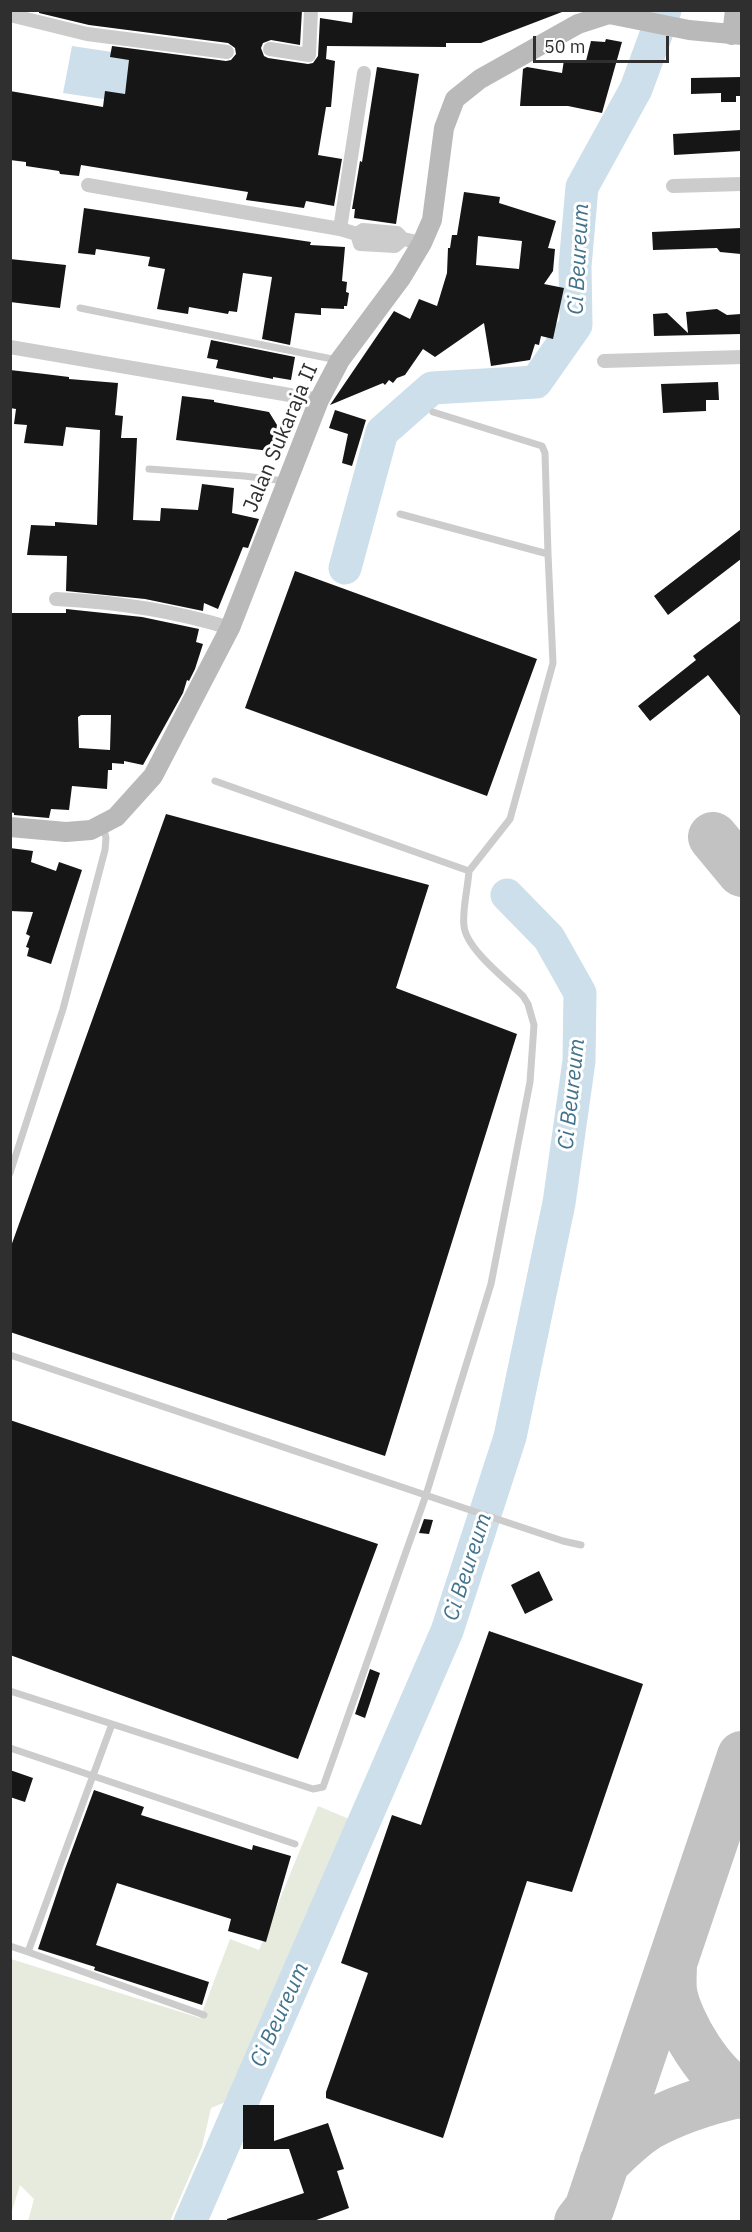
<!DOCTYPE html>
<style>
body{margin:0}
#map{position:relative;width:752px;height:2232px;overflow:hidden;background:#fff;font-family:"IBM Plex Sans",sans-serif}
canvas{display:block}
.frame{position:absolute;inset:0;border:12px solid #2f2f2f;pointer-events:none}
.scale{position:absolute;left:533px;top:36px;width:136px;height:27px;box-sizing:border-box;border:3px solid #2f2f2f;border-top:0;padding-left:8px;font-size:18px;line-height:21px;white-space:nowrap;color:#2f2f2f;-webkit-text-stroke:4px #fff;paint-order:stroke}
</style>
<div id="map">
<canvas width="752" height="2232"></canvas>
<div class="frame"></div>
<div class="scale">50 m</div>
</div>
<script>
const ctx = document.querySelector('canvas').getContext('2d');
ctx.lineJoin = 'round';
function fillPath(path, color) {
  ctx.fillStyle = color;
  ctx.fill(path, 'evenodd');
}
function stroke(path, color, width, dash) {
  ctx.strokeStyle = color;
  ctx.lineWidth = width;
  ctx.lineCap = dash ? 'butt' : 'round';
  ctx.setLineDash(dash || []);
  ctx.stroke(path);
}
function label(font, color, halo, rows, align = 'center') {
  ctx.font = font + ' "IBM Plex Sans",sans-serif';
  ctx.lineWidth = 6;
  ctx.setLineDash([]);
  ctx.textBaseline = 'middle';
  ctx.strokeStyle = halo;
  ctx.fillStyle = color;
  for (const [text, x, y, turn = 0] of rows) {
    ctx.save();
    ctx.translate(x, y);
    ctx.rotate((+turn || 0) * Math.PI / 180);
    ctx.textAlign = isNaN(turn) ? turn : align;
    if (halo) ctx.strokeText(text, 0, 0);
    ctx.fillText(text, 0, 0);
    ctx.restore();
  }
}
fillPath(new Path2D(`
 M374,1770L380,1772L321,1937L298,1975L291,2015L270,2048L228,2101L211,2108L202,2147L170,2221H28L34,2199L20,2185L11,2214V1959L200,2018L230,1939L259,1950L318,1806L354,1821Z`), '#e6ebde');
fillPath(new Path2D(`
 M72,46L132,55L123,102L63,93Z`), '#ccdfea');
stroke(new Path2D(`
 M345,568L382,432L432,388L536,382L576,325L575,266L582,187L636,89L665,10
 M190,2222L447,1631L510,1437L559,1203L579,1061L580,993L549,938L507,895`), '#ccdfea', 33);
stroke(new Path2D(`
 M713,837L742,872
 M672,1963C672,1972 671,1982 672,1991C677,2023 712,2080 742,2094
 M604,2163C617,2150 631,2136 647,2126C674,2111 708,2100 738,2093
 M579,2222L589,2209L742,1756`), '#c2c2c2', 50);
fillPath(new Path2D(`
 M39,10H302L300,45L271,40L263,43L261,48L264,56L268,58L308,64L313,63L318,56L320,18L352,23L353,10L562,12L481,43H446V47L327,46L326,59L335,61L333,85L331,107H326L318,155L342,159L334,206L306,201L304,208L246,200L248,192L81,165L79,176L60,174L59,171L26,166V162L10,160V91L103,107L105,91L125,94L129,60L110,57L112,46L226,61L231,60L236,54L235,48L228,43L89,25L39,13Z
 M606,39L622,42L602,113L568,106H520L523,69L527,67L562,73L564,60L586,61L591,41L605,42Z
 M377,67L419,74L396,224L354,218L355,209H352L360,161L362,162Z
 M741,77V96H736V102H721V93L691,94V78Z
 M741,130V151L674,155L673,134Z
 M464,192L500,197L499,203L556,221L548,248L555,249L553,271L544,284L564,288L553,339L541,336L539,345L535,344L530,360L491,366L484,323L435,357L423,349L405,375L397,378L393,383L389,380L385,385L383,383L330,405L394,311L410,319L419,299L437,306L447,273L448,248H450L452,235H457ZM478,236L522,241L519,269L476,265Z
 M84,208L311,242L310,245L345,247L342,281L347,282L346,292L349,293L347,306H344V309L321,308V315L295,313L290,345L262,339L272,277L243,273L237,312L229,311L228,314L189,307L188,314L157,309L165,269L148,266L150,257L96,249L95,255L78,253Z
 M741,228V254L720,252L717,248L653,250L652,232Z
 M10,259L66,265L60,308L10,302Z
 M717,309L727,315L741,314V334L654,336L653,314L667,313L688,333L686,312Z
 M211,340L295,357L291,380L273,377V379L216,368L218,360L207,358Z
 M10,370L45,374L69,377V379L118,383L115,415L123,416L121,438H137L133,520L160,521L161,508L198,510L202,484L234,488L232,513L259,519L248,548L243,547L218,609L204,603L203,611L145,599L66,591L67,556L27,555L31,525L55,526V522L97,525L100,430L66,427L63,446L24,443L27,425L14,424L16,409L10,408Z
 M718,382L719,400H706V411L663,413L661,384Z
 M182,396L214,400V402L269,412L277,425L274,442H271L270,451L176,440Z
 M335,410L366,420L352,466L342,463L348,434L329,428Z
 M741,529V559L668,615L654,596Z
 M295,571L537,659L487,796L245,708Z
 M66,609L142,617L199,629L196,642L203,644L195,669L189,681L187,680L183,693L143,765L124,761V764L112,763V770H108L107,789L72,786L69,810L51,809L49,818L14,815V813L10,812V613H66ZM81,715H111L110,750L79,748L78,717Z
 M741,620V717L708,675L650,721L638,706L696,660L693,656Z
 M166,814L429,885L396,988L517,1034L385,1456L10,1332V1249Z
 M10,848L33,851L31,862L56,871L59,862L82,870L51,964L27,956L29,948L26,947L30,936L26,934L33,912L10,911Z
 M10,1420L378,1544L298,1759L10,1655Z
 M424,1519L433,1520L429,1534L419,1533Z
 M539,1571L553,1600L525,1614L511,1585Z
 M489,1631L643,1684L572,1892L527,1881L443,2138L326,2098V2092L368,1973L341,1963L392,1815L421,1825Z
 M370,1669L380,1673L365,1718L355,1714Z
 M10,1770L33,1778L25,1802L10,1797Z
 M94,1790L144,1807L141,1815L252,1850L253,1845L291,1856L266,1942L228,1931L231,1919L117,1883L96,1945L209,1982L202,2005L94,1970L95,1967L38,1949L65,1869Z
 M243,2105H274V2141L328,2123L344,2169L337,2171L349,2208L311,2222H227V2219L304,2193L289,2149H243Z`), '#161616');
stroke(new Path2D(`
 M80,308L337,360
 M433,412L542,446L545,453L548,554
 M149,469L244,476L285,481
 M400,514L548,554L553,663L510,819L469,871
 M10,1173L63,1009L105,850L106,838L103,825
 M10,1355L461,1507L563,1541L581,1545
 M10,1691L313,1789L323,1787L426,1495L491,1284L530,1082L534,1025L528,1004L523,996C507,980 466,949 464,926C462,911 468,887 469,871L215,781
 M10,1748L295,1844
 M10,1946L28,1952L112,1724
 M28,1952L204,2015`), '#ccc', 7);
stroke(new Path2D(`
 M10,15L87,34L227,52
 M270,49L309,55L311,10
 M88,185L340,229L357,234L363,230L397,233L403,239L422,243
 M673,186L742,184
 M340,229L364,73
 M357,234L360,244L395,246L403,239
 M10,347L319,400
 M604,361L742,357
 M56,599C116,602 172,610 230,628`), '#ccc', 14);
stroke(new Path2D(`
 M732,35L735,10
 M10,827L66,832L91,830L116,817L153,776L230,628L319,400L340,360L401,278L422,243L432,220L444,128L455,99L480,79L578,24L609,14L689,30L742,35`), '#b9b9b9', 20);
label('21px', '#2f2f2f', '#fff', [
 ["Jalan Sukaraja II",281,438,-67]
]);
label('italic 22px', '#43738c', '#fff', [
 ["Ci Beureum",579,259,-87],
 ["Ci Beureum",572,1094,-84],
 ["Ci Beureum",468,1567,-72],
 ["Ci Beureum",280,2015,-66]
]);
</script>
